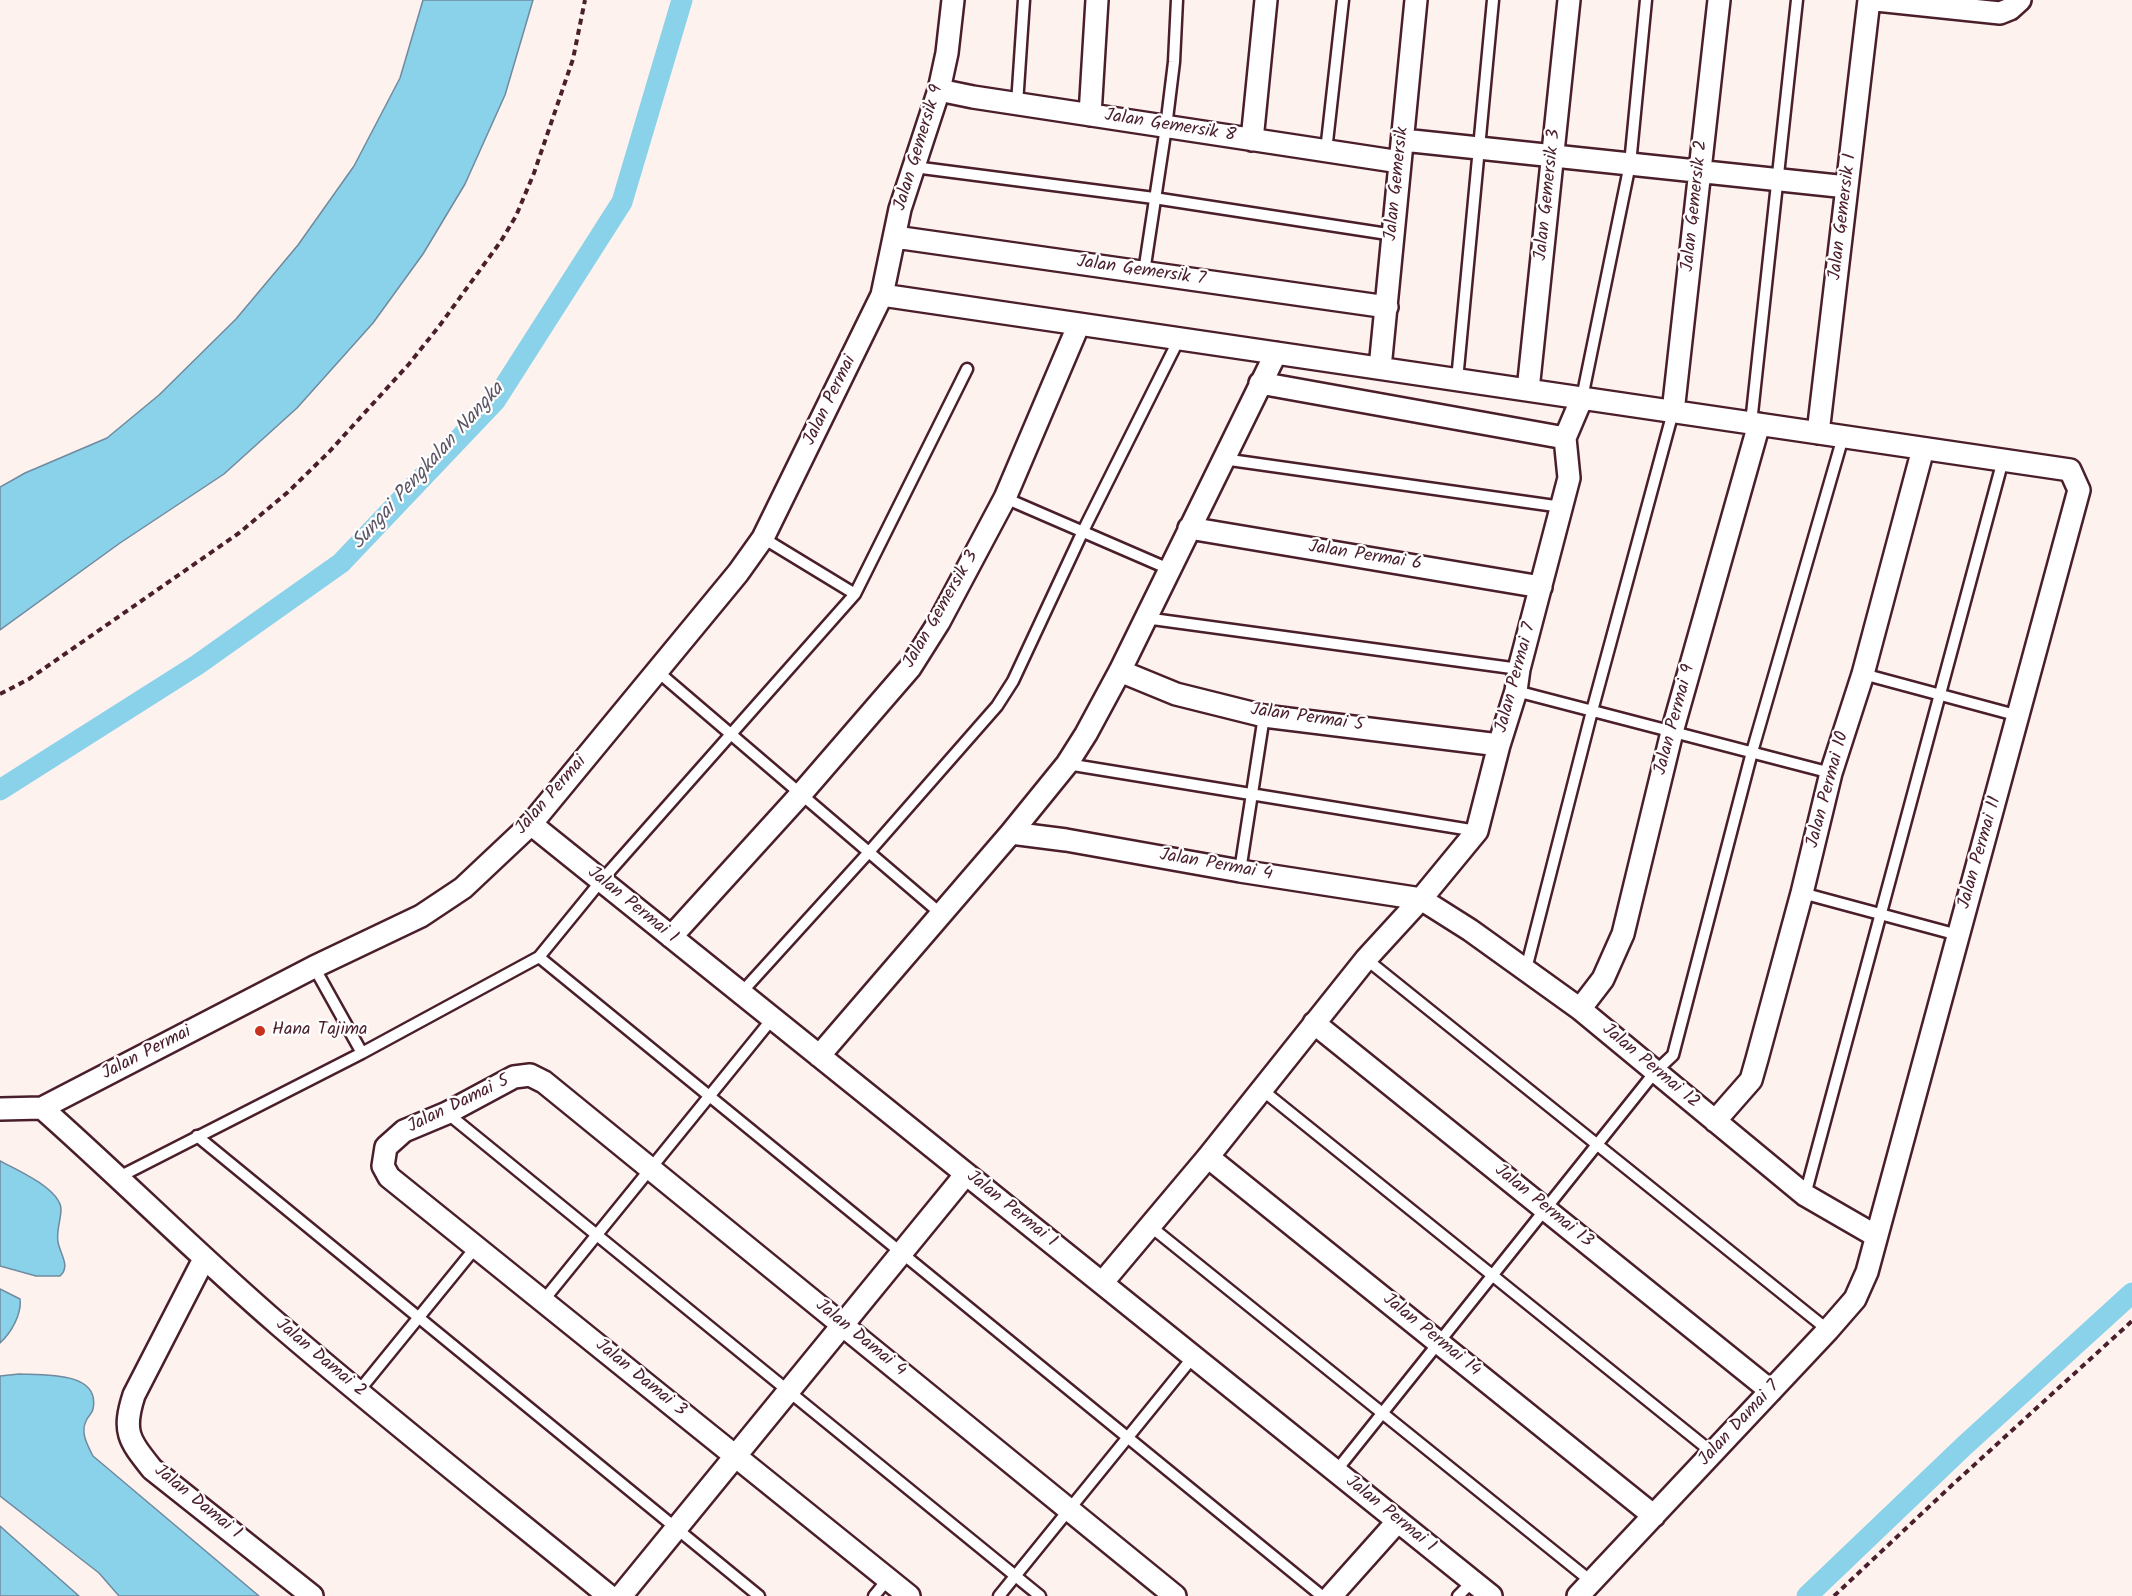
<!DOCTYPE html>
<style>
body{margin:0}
canvas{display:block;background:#fdf2ee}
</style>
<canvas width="2132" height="1596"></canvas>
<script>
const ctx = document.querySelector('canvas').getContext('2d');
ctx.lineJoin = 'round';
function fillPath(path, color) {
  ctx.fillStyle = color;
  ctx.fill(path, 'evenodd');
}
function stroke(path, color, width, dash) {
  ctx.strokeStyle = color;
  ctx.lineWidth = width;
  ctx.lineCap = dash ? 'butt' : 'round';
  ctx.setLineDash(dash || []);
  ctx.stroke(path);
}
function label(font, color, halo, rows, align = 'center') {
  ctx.font = font + ' Kalam,sans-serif';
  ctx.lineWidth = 4.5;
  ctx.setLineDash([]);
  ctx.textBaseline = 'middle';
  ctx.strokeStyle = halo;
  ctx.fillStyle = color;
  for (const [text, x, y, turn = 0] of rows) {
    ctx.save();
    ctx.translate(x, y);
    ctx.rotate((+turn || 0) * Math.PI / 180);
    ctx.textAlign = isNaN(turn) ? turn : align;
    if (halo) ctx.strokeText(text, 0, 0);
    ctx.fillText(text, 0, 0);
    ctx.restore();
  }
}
const water = new Path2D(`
 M423,0H533L505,95L465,184L423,254L373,323L297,408L224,474L120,543L0,630V487L25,473L107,438L159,395L236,319L298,245L354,166L400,78Z
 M0,1161C16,1169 60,1189 61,1209C61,1220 56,1231 58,1242C60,1254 71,1266 60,1276H36L0,1266Z
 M0,1289L20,1299C22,1314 11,1333 0,1343Z
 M19,1374C42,1375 101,1371 93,1409C92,1414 88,1416 86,1421C80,1433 88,1446 93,1456L259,1596H119L99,1573L0,1496V1376Z
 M0,1526L10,1535L79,1596H0Z`);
fillPath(water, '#89d2ea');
stroke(water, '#708a9e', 1.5);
stroke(new Path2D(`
 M0,790L197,665L341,563L495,401L622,202L682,0
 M1807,1596L1964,1446L2132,1293`), '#89d2ea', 21);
const service = new Path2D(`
 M1017,104L1024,0
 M1326,151L1343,0
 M914,167L1154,198L1394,235
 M1144,272L1166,127L1174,62L1177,0
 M1457,380L1493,0
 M1582,398L1630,164L1646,0
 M1751,423L1797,0
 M1223,459L1562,507
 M1005,498L1169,569
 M763,538L855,594
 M1145,618L1519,669
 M657,671L940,913
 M1863,674L2019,716
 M1516,691L1831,773
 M1067,764L1477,831
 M1240,871L1264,716
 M1802,893L1958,935
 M539,957L1322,1596
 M1366,959L1828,1330
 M314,967L362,1053
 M1526,969L1592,711L1673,412
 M741,993L869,852L997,706L1013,681L1083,531L1179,339
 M1261,1089L1713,1453
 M447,1113L1040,1596
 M197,1136L759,1596
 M119,1177L362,1053L539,957L601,881L855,594L967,369
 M1805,1195L2003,460
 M1150,1226L1592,1582
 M543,1301L772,1019
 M358,1392L476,1247
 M1336,1471L1655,1072L1673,1055L1752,752L1843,437
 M874,1596L888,1579
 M999,1596L1193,1357
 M1458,1596L1473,1581`);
const minor = new Path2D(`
 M1876,0L2000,13L2010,9L2020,0
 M939,90L973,97L1400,162
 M1090,115L1097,0
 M1252,140L1266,0
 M1403,140L1847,187
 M895,237L1387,307
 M882,295L2070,470L2079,490L1867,1272L1855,1299L1828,1330L1578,1596
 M1380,368L1416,0
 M1260,383L1565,438
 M1528,390L1569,0
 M1673,412L1719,0
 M1818,433L1869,0
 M1189,528L1541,587
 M1120,671L1176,694L1264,716L1499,745
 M531,824L1491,1596
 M1011,833L1066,840L1240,871L1421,899L1470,930L1580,1009L1805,1195L1876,1236
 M671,937L801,794L910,668L939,622L1005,498L1079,324
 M1580,1009L1603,979L1623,934L1672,732L1759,424
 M1314,1023L1771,1391
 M819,1056L1011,833L1067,764L1086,734L1120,671L1276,353
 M42,1108C122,1179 198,1255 279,1325C387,1418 499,1506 609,1596
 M0,1109L42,1108L314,967L421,916L463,888L531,824L738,573L763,538L882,295L900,209L939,90L947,53L953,0
 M1715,1121L1751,1080L1757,1059L1802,893L1831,773L1863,674L1923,449
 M1208,1157L1654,1516
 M204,1259L134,1395C122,1432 129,1440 152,1469L312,1596
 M1102,1283L1208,1157L1366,959L1421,899L1477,831L1499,745L1516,691L1519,669L1569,478L1565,438L1582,398
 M621,1596L966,1174
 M909,1596L389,1177L383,1166L386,1147L404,1131L447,1113L514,1077L530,1075L544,1082L1175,1596
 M1331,1596L1398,1521`);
stroke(service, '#4a1f2b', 15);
stroke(minor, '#4a1f2b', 26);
stroke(new Path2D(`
 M0,694L29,679L239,533L288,492L329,452L409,364L440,325L501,241L516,216L534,173L573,59L585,0
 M1834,1596L1950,1487L2132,1321`), '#4a1f2b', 4, [6, 4.5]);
stroke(service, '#fff', 10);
stroke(minor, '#fff', 21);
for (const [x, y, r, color] of [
 [260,1031,6,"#c8321e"]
]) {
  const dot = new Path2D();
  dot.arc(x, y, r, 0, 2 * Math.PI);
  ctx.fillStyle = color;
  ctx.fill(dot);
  stroke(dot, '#fff', 2);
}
label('18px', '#4a1f2b', '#fff', [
 ["Jalan Gemersik 8",1170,127,9],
 ["Jalan Gemersik 9",920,148,-73],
 ["Jalan Gemersik",1398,184,-84],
 ["Jalan Gemersik 3",1549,195,-84],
 ["Jalan Gemersik 2",1696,206,-84],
 ["Jalan Gemersik 1",1844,217,-83],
 ["Jalan Gemersik 7",1141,272,8],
 ["Jalan Permai",831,401,-64],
 ["Jalan Permai 6",1365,557,9],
 ["Jalan Gemersik 3",942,610,-60],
 ["Jalan Permai 7",1517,678,-75],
 ["Jalan Permai 5",1307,719,8],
 ["Jalan Permai 9",1676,720,-75],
 ["Jalan Permai 10",1829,790,-75],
 ["Jalan Permai",552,796,-49],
 ["Jalan Permai 11",1981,853,-74],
 ["Jalan Permai 4",1216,866,10],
 ["Jalan Permai 1",632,906,39],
 ["Jalan Permai",147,1054,-27],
 ["Jalan Permai 12",1650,1067,40],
 ["Jalan Damai 5",459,1105,-26],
 ["Jalan Permai 13",1543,1207,39],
 ["Jalan Permai 1",1011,1210,39],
 ["Jalan Permai 14",1431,1336,39],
 ["Jalan Damai 4",860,1339,39],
 ["Jalan Damai 2",320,1359,40],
 ["Jalan Damai 3",640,1379,39],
 ["Jalan Damai 7",1740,1424,-47],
 ["Jalan Damai 1",197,1503,39],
 ["Jalan Permai 1",1390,1515,39]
]);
label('18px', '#4a1f2b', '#fff', [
 ["Hana Tajima",272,1031]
], 'left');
label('italic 20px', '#5d5564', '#fff', [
 ["Sungai Pengkalan Nangka",429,467,-48]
]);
</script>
